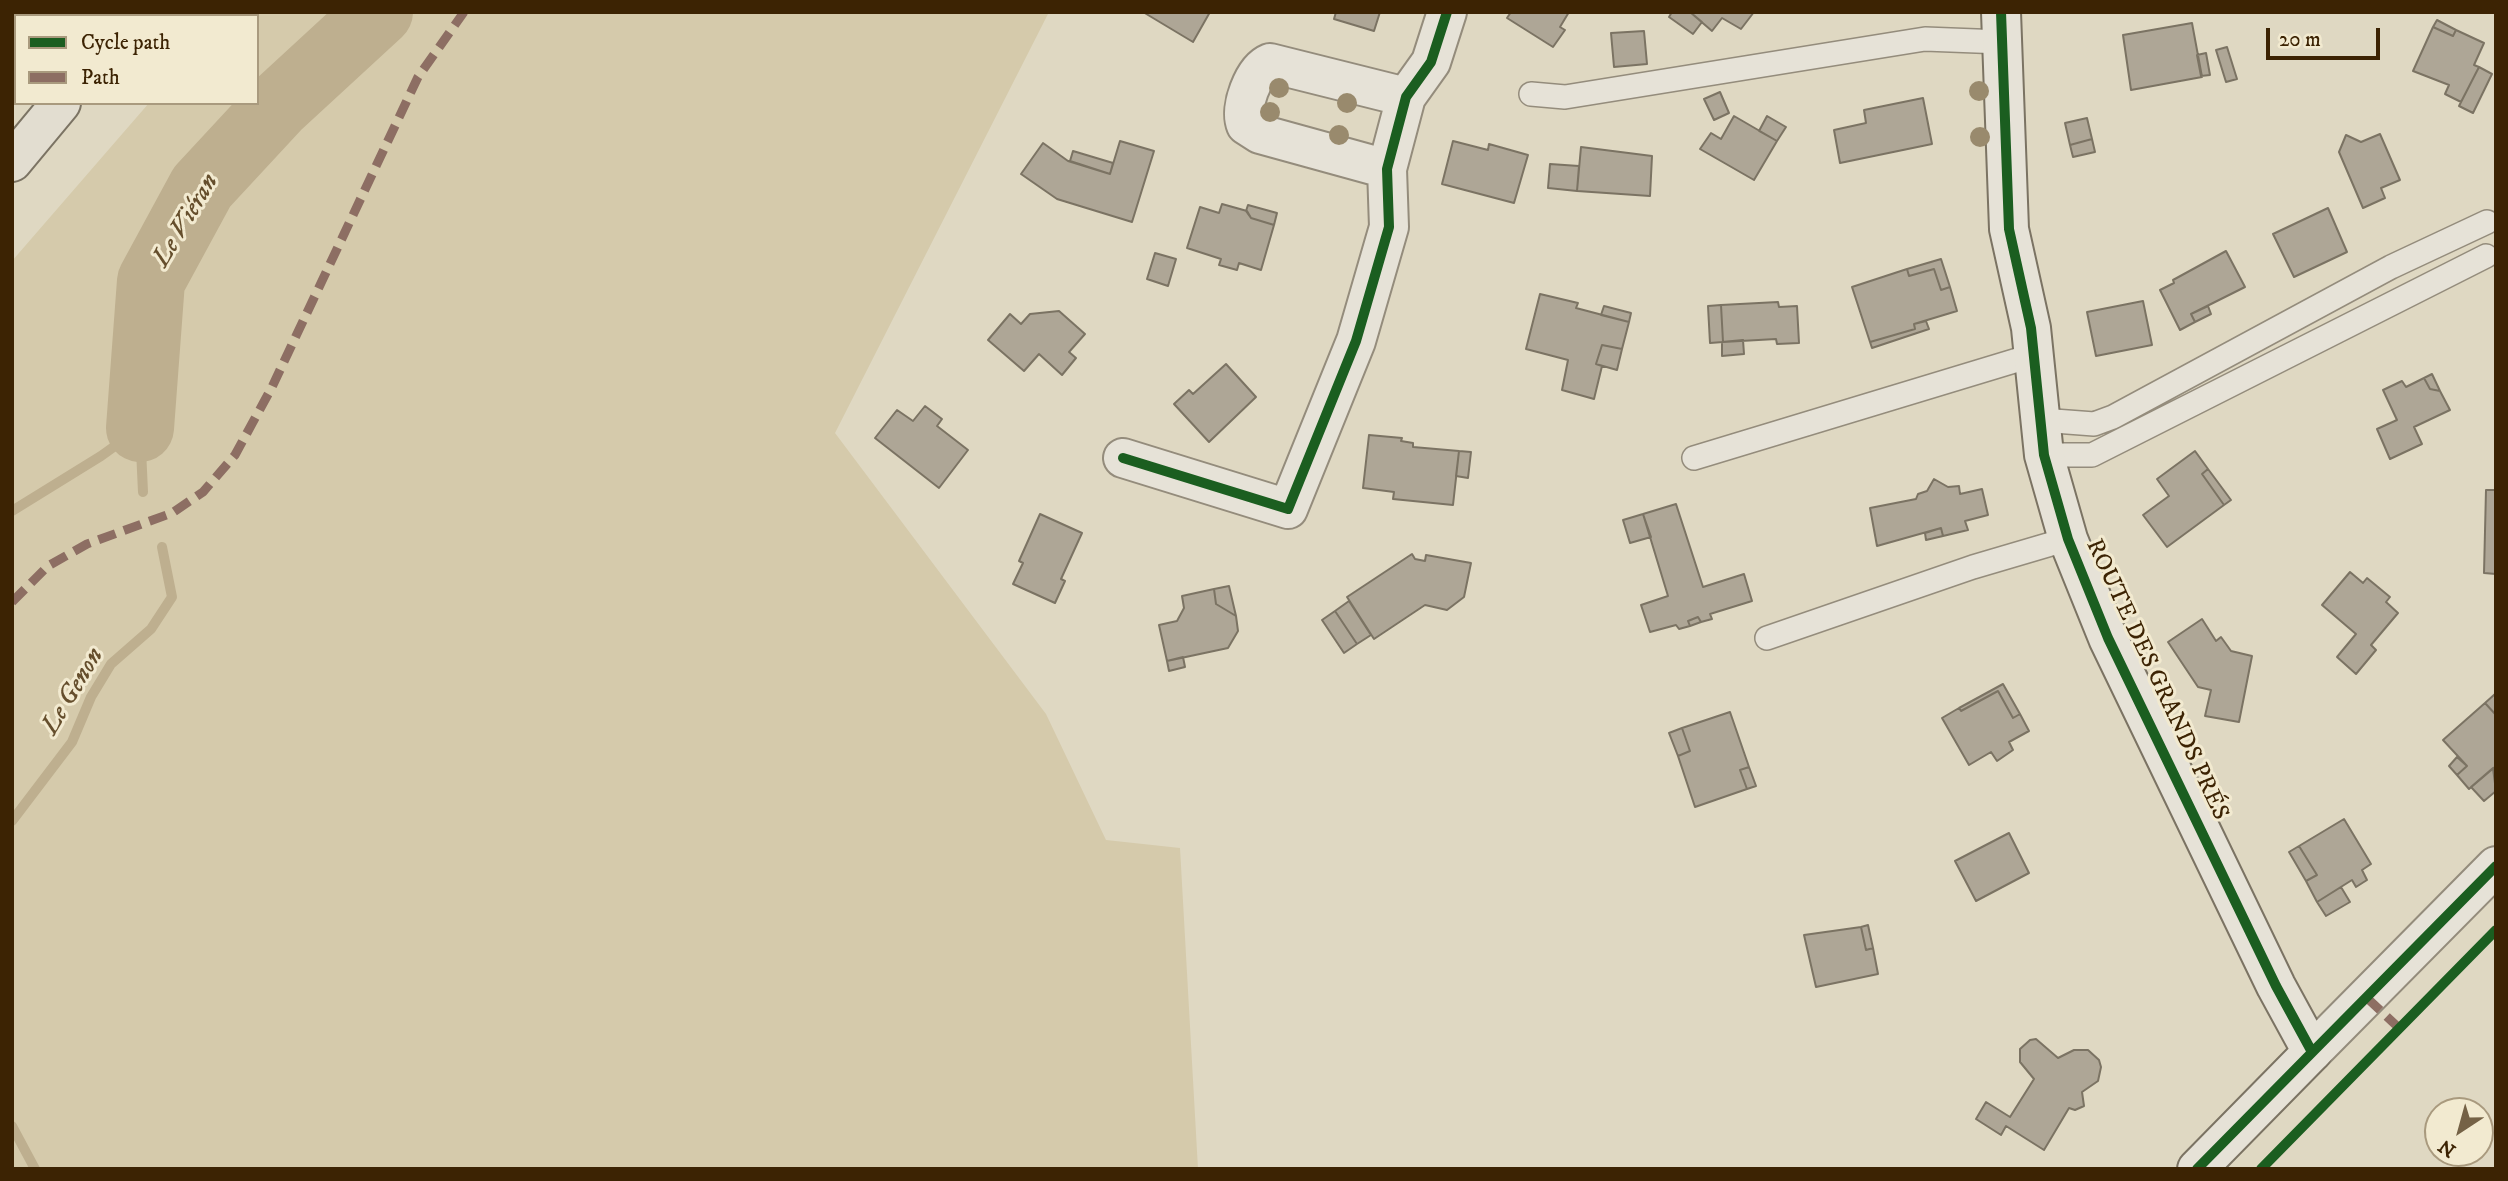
<!DOCTYPE html>
<meta charset="utf-8">
<style>
body{margin:0}
#map{position:relative;width:2508px;height:1181px;overflow:hidden;background:#dfd8c2;font-family:"IM FELL DW Pica",serif}
canvas{display:block}
.frame{position:absolute;inset:0;border:14px solid #3c2303;pointer-events:none}
.legend{position:absolute;left:14px;top:14px;width:245px;height:91px;box-sizing:border-box;background:#f2ead0;border:2px solid #a99a7e;margin:0;padding:9px 12px;list-style:none;font-size:21px;color:#3c2303}
.legend li{display:flex;align-items:center;gap:14px;height:35px}
.legend b{width:35px;border:2px solid #a99a7e}
.north{position:absolute;left:2424px;top:1097px;width:70px;height:70px;box-sizing:border-box;background:#f2ead0;border:2px solid #a99a7e;border-radius:50%;rotate:216deg;font-size:19px;font-weight:700;line-height:28px;text-align:center;color:#3c2303}
.north::after{content:'';display:block;margin:auto;width:24px;height:32px;background:#756246;clip-path:polygon(50% 0,100% 100%,50% 72%,0 100%)}
.scale{position:absolute;left:2266px;top:28px;width:114px;height:32px;box-sizing:border-box;border:4px solid #3c2303;border-top:0;padding-left:9px;font-size:21px;line-height:24px;white-space:nowrap;color:#3c2303;-webkit-text-stroke:5px #f2ead0;paint-order:stroke}
</style>
<div id="map">
<canvas width="2508" height="1181"></canvas>
<div class="frame"></div>
<ul class="legend">
<li><b style="height:9px;background:#1b5e20"></b>Cycle path</li>
<li><b style="height:9px;background:#8d6e63"></b>Path</li>
</ul>
<div class="north">N</div>
<div class="scale">20 m</div>
</div>
<script>
const ctx = document.querySelector('canvas').getContext('2d');
ctx.lineJoin = 'round';
function fillPath(path, color) {
  ctx.fillStyle = color;
  ctx.fill(path, 'evenodd');
}
function stroke(path, color, width, dash) {
  ctx.strokeStyle = color;
  ctx.lineWidth = width;
  ctx.lineCap = dash ? 'butt' : 'round';
  ctx.setLineDash(dash || []);
  ctx.stroke(path);
}
function label(font, color, halo, rows, align = 'center') {
  ctx.font = font + ' "IM FELL DW Pica",serif';
  ctx.lineWidth = 6;
  ctx.setLineDash([]);
  ctx.textBaseline = 'middle';
  ctx.strokeStyle = halo;
  ctx.fillStyle = color;
  for (const [text, x, y, turn = 0] of rows) {
    ctx.save();
    ctx.translate(x, y);
    ctx.rotate((+turn || 0) * Math.PI / 180);
    ctx.textAlign = isNaN(turn) ? turn : align;
    if (halo) ctx.strokeText(text, 0, 0);
    ctx.fillText(text, 0, 0);
    ctx.restore();
  }
}
fillPath(new Path2D(`
 M228,12H1049L835,433L1046,714L1106,840L1180,848L1198,1169H12V261L149,103H257V16H225Z`), '#d5caab');
stroke(new Path2D(`
 M140,428L143,492
 M12,511L101,456L140,428
 M12,821L72,742L91,697L111,664L151,629L172,597L162,547
 M12,1126L35,1169`), '#beaf8f', 10);
stroke(new Path2D(`
 M140,428L151,281L202,187L278,105L379,12`), '#beaf8f', 68);
const building = new Path2D(`
 M1143,12H1210L1193,42Z
 M1336,12H1380L1374,31L1334,19Z
 M1511,12H1569L1560,27L1565,30L1553,47L1507,18Z
 M1672,12H1690L1702,22L1693,34L1669,17Z
 M1690,12H1754L1741,29L1722,18L1712,31Z
 M2437,20L2456,30L2453,36L2433,27Z
 M2192,23L2202,77L2131,90L2123,35Z
 M2433,27L2453,36L2456,30L2484,43L2474,65L2479,67L2461,102L2445,94L2449,85L2413,71Z
 M1644,31L1647,64L1614,67L1611,33Z
 M2227,47L2237,79L2226,82L2216,50Z
 M2206,53L2210,75L2201,76L2197,55Z
 M2479,67L2492,74L2473,113L2459,106Z
 M1720,92L1729,113L1714,120L1704,99Z
 M1923,98L1932,144L1840,163L1834,130L1866,123L1864,110Z
 M1734,116L1777,141L1754,180L1700,149L1711,133L1721,139Z
 M1767,116L1786,127L1777,141L1759,131Z
 M2087,118L2092,139L2070,145L2065,123Z
 M2380,134L2400,180L2381,188L2385,198L2363,208L2339,152L2346,135L2361,142Z
 M2092,139L2095,152L2073,157L2070,145Z
 M1120,141L1154,151L1132,222L1057,199L1021,174L1043,143L1068,161L1110,174Z
 M1453,141L1488,150L1489,144L1528,155L1514,203L1442,184Z
 M1581,147L1652,156L1650,196L1577,191Z
 M1073,151L1113,163L1110,174L1070,161Z
 M1550,164L1579,166L1577,191L1548,188Z
 M1222,204L1247,211L1251,218L1274,225L1261,270L1239,263L1237,270L1219,265L1221,259L1187,248L1200,207L1219,213Z
 M1248,205L1277,213L1274,225L1251,218L1246,211Z
 M2328,208L2347,252L2294,277L2273,234Z
 M2226,251L2245,287L2191,314L2195,322L2180,330L2160,290L2174,283L2173,280Z
 M1155,253L1176,259L1168,286L1147,279Z
 M1941,259L1950,287L1941,290L1934,269L1909,276L1907,269Z
 M1907,269L1909,276L1934,269L1941,290L1950,287L1957,311L1914,324L1915,329L1870,342L1852,287Z
 M1540,294L1578,303L1576,308L1629,322L1622,349L1602,345L1596,364L1602,366L1594,399L1562,390L1568,360L1526,349Z
 M2143,301L2152,345L2096,356L2087,312Z
 M1778,302L1779,307L1797,306L1799,343L1777,344L1776,339L1723,342L1721,305Z
 M1721,305L1723,342L1710,343L1708,306Z
 M1604,306L1631,313L1629,322L1601,315Z
 M2208,306L2211,314L2195,322L2191,314Z
 M1059,311L1085,334L1069,352L1076,358L1062,375L1039,354L1024,371L988,340L1010,314L1021,324L1030,314Z
 M1926,321L1929,329L1872,348L1870,342L1915,329L1914,324Z
 M1743,340L1744,354L1722,356V342Z
 M1602,345L1622,349L1617,370L1596,364Z
 M1226,364L1256,397L1209,442L1174,404L1189,390L1193,394Z
 M2432,374L2440,391L2430,389L2424,378Z
 M2424,378L2430,389L2440,391L2450,410L2414,427L2422,444L2390,459L2377,429L2397,420L2383,390L2402,381L2406,387Z
 M925,406L942,419L937,426L968,450L939,488L875,438L897,410L913,421Z
 M1369,435L1402,438L1401,441L1413,443V447L1459,451L1453,505L1393,499L1394,492L1363,488Z
 M1459,451L1471,452L1468,478L1456,476Z
 M2195,451L2208,469L2202,474L2224,505L2167,547L2143,515L2169,496L2157,479Z
 M2208,469L2231,500L2224,505L2202,474Z
 M1934,479L1948,487L1959,486L1960,494L1982,489L1988,515L1965,521L1968,530L1943,536L1941,528L1877,546L1870,508L1916,499L1918,494L1927,491Z
 M2486,490H2496V574L2484,573Z
 M1676,504L1703,587L1744,574L1752,601L1710,614L1712,619L1701,622L1698,617L1688,621L1690,626L1679,629L1676,625L1650,632L1641,605L1668,596L1643,514Z
 M1040,514L1082,533L1061,579L1065,581L1055,603L1013,584L1023,563L1019,561Z
 M1643,514L1651,537L1630,543L1623,520Z
 M1941,528L1943,536L1926,540L1925,533Z
 M1412,554L1415,559L1425,561L1426,555L1471,563L1464,597L1447,610L1425,605L1374,639L1347,597Z
 M2350,572L2363,583L2367,578L2390,597L2386,602L2398,613L2371,645L2376,650L2356,674L2337,657L2356,634L2322,605Z
 M1229,586L1236,616L1216,604L1214,589Z
 M1214,589L1216,604L1236,616L1238,631L1228,648L1167,661L1159,625L1177,621L1184,608L1182,596Z
 M1349,601L1371,635L1357,644L1335,611Z
 M1335,611L1357,644L1344,653L1322,620Z
 M1698,617L1701,622L1690,626L1688,621Z
 M2202,619L2216,641L2221,637L2231,651L2252,656L2239,722L2205,716L2211,690L2198,687L2168,642Z
 M1183,657L1185,667L1169,671L1167,661Z
 M2003,684L2020,714L2013,718L1998,691L1961,711L1959,708Z
 M1998,691L2013,718L2020,714L2029,731L2009,742L2013,750L1997,761L1991,752L1969,765L1942,718L1959,708L1961,711Z
 M2495,694L2496,695V715L2485,703Z
 M2485,703L2496,715V766L2469,789L2457,775L2467,766L2443,740Z
 M1730,712L1749,767L1740,770L1747,789L1695,807L1678,756L1690,751L1682,728Z
 M1682,728L1690,751L1678,756L1669,733Z
 M2457,757L2467,766L2457,775L2449,766Z
 M1749,767L1756,786L1747,789L1740,770Z
 M2493,768L2496,791L2484,801L2471,787Z
 M2344,819L2371,864L2362,870L2367,880L2356,887L2352,880L2317,902L2306,881L2317,875L2299,846Z
 M2009,833L2029,873L1976,901L1955,861Z
 M2299,846L2317,875L2306,881L2289,852Z
 M2341,887L2350,902L2326,916L2317,902Z
 M1868,925L1873,948L1866,950L1861,927Z
 M1861,927L1866,950L1873,948L1878,974L1816,987L1804,935Z
 M2036,1039L2058,1058L2074,1050H2088L2099,1060L2101,1067L2098,1081L2082,1092L2084,1106L2075,1110L2069,1108L2044,1150L2006,1126L2001,1135L1976,1119L1986,1102L2010,1117L2034,1079L2020,1062V1049L2030,1040Z`);
fillPath(building, '#aea696');
stroke(building, '#7b7363', 2);
const lane = new Path2D(`
 M1531,94L1565,97L1925,39L2002,42
 M2041,420L2094,424L2113,417L2391,267L2487,222
 M2044,455H2092L2486,256
 M1694,458L2034,355
 M1767,638L1973,567L2068,539`);
const street = new Path2D(`
 M1387,169L1260,134L1246,125C1239,108 1253,70 1270,63L1406,97
 M1123,458L1288,509L1356,341L1389,227L1387,169L1406,97L1431,62L1447,12
 M2312,1052L2496,866`);
const secondary = new Path2D(`
 M2001,12L2009,229L2031,328L2044,455L2068,539L2108,638L2276,986L2312,1052L2197,1169`);
const highway = new Path2D(`
 M127,16L129,12
 M12,20L18,12
 M12,162L61,103`);
stroke(lane, '#948c7c', 26);
stroke(street, '#948c7c', 42);
stroke(secondary, '#7b7363', 42);
stroke(highway, '#7b7363', 42);
stroke(lane, '#e6e2d7', 23);
stroke(street, '#e6e2d7', 38);
stroke(secondary, '#e6e2d7', 38);
stroke(highway, '#e2ddd0', 38);
stroke(new Path2D(`
 M12,602L48,566L87,544L172,513L203,492L235,455L272,387L418,77L464,12
 M2367,998L2399,1028`), '#8d6e63', 9, [18, 9]);
stroke(new Path2D(`
 M2001,12L2009,229L2031,328L2044,455L2068,539L2108,638L2276,986L2312,1052
 M1123,458L1288,509L1356,341L1389,227L1387,169L1406,97L1431,62L1447,12
 M2197,1169L2496,866
 M2261,1169L2496,930`), '#1b5e20', 10);
ctx.fillStyle = '#998a6d';
for (const [x, y] of [
 [1279,88],
 [1979,91],
 [1347,103],
 [1270,112],
 [1339,135],
 [1980,137]
]) {
  ctx.beginPath();
  ctx.arc(x, y, 10, 0, 2 * Math.PI);
  ctx.fill();
}
label('24px', '#3c2303', '#f2ead0', [
 ["ROUTE DES GRANDS PRÉS",2156,680,65]
]);
label('italic 26px', '#654e2c', '#f2ead0', [
 ["Le Viéran",187,221,-59],
 ["Le Genon",74,692,-59]
]);
</script>
